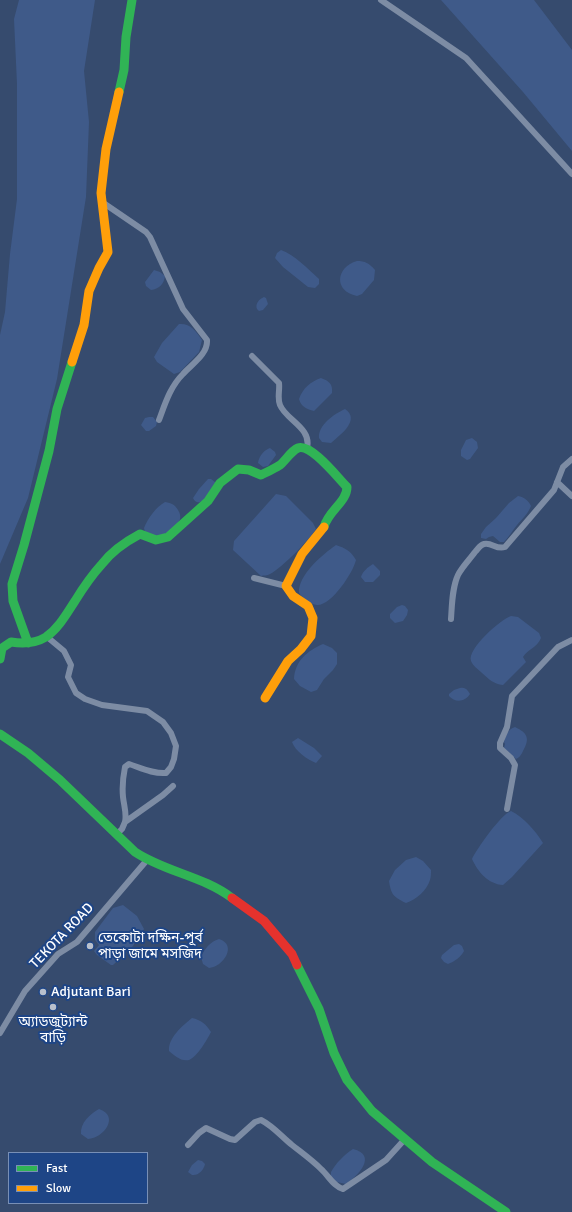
<!DOCTYPE html>
<meta charset="utf-8">
<style>
body{margin:0}
#map{position:relative;width:572px;height:1212px;overflow:hidden;background:#364b6e;font-family:Signika,sans-serif}
canvas{display:block}
.legend{position:absolute;left:8px;top:1152px;width:140px;height:52px;box-sizing:border-box;background:#1e4586;border:1px solid #788fb6;margin:0;padding:5px 7px;list-style:none;font-size:12px;color:#fff}
.legend li{display:flex;align-items:center;gap:8px;height:20px}
.legend b{width:20px;border:1px solid #788fb6}
</style>
<div id="map">
<canvas width="572" height="1212"></canvas>
<ul class="legend">
<li><b style="height:5px;background:#30b455"></b>Fast</li>
<li><b style="height:5px;background:#ff9f0a"></b>Slow</li>
</ul>
</div>
<script>
const ctx = document.querySelector('canvas').getContext('2d');
ctx.lineJoin = 'round';
function fillPath(path, color) {
  ctx.fillStyle = color;
  ctx.fill(path, 'evenodd');
}
function stroke(path, color, width, dash) {
  ctx.strokeStyle = color;
  ctx.lineWidth = width;
  ctx.lineCap = dash ? 'butt' : 'round';
  ctx.setLineDash(dash || []);
  ctx.stroke(path);
}
function label(font, color, halo, rows, align = 'center') {
  ctx.font = font + ' Signika,"Noto Sans Bengali",sans-serif';
  ctx.lineWidth = 4;
  ctx.setLineDash([]);
  ctx.textBaseline = 'middle';
  ctx.strokeStyle = halo;
  ctx.fillStyle = color;
  for (const [text, x, y, turn = 0] of rows) {
    ctx.save();
    ctx.translate(x, y);
    ctx.rotate((+turn || 0) * Math.PI / 180);
    ctx.textAlign = isNaN(turn) ? turn : align;
    if (halo) ctx.strokeText(text, 0, 0);
    ctx.fillText(text, 0, 0);
    ctx.restore();
  }
}
fillPath(new Path2D(`
 M19,0H95L84,71L89,122L86,197L57,379L28,498L0,564V335L5,312L10,254L17,199V84L14,19Z
 M441,0H534L572,50V151L523,92Z
 M281,250C295,255 308,269 319,279V284L315,288L308,287L283,267L275,258L277,253Z
 M357,261C365,261 369,263 375,270L374,280L362,294L357,296C333,291 336,267 357,261Z
 M154,270L160,272L165,276C164,284 159,289 151,290L146,286L145,282Z
 M264,297L266,298L268,304L263,310L259,311L257,309C255,304 259,299 264,297Z
 M179,324C190,323 196,331 202,340L199,352L180,372L174,374L157,362L154,357L162,343Z
 M321,378C329,381 333,384 332,393L314,411C307,409 301,407 299,399C303,388 310,382 321,378Z
 M345,409C361,420 340,435 331,443L322,442L319,438C318,425 334,414 345,409Z
 M149,417H153L157,422L156,426L149,431H146L141,425L145,418Z
 M472,438L477,442L478,448L470,459L467,460L461,456V450L466,440Z
 M270,448L275,452L276,455L268,466L263,467L258,463C259,456 264,450 270,448Z
 M208,479H211L215,482V486C211,491 199,511 193,498L199,489Z
 M276,494L286,496L313,523L316,529C309,540 282,568 270,574C267,576 264,575 261,576L233,550L234,541Z
 M518,496C524,497 529,501 531,506C528,514 522,519 517,525C512,531 509,537 504,542H500L493,536L489,537L486,539L481,538V534L486,527L496,518L509,503Z
 M165,502C172,503 175,505 178,510C187,523 167,533 158,538L145,532L144,528C148,518 156,507 165,502Z
 M336,545C345,548 351,551 356,560C353,573 331,606 317,605C310,604 303,598 299,593C298,575 322,555 336,545Z
 M373,564L380,571V575L373,582H365L361,577C363,571 368,567 373,564Z
 M402,605L405,606L408,610L407,615L403,621L395,623L390,618V614L397,607Z
 M511,616L518,617L539,633L541,638C537,648 528,649 523,657L526,662L503,685C493,684 489,679 482,673C478,669 473,666 471,661C467,649 500,620 511,616Z
 M323,644L332,648L337,653V664L333,670L324,679L317,690L311,692L300,686L294,679C295,661 307,651 323,644Z
 M460,688C465,687 467,689 470,694C465,702 455,703 449,696V694L454,690Z
 M515,727C528,733 530,739 523,751C521,755 520,757 516,759L504,748L505,744L504,742C506,735 508,729 515,727Z
 M298,738L314,748L322,756L316,763C308,760 295,751 292,742Z
 M511,811C523,817 536,831 543,843L512,877L503,885C488,884 478,872 472,859C476,850 501,814 511,811Z
 M416,857L423,861L431,870C431,873 431,877 430,880C427,890 416,900 406,903C393,897 391,894 389,881L395,870L406,860Z
 M123,905L137,916L144,929L133,946L113,965H111L97,955L94,951L99,945L95,940V932L113,908Z
 M219,939C238,945 223,967 209,968L203,964L201,957C205,948 210,942 219,939Z
 M459,944L462,946L464,951C461,957 454,962 448,964L444,962L441,958L442,955L454,945Z
 M192,1018C201,1020 206,1024 211,1032C207,1040 197,1057 189,1060C181,1062 174,1055 169,1051C168,1038 182,1026 192,1018Z
 M99,1109C120,1116 104,1138 88,1139L81,1134C80,1123 90,1114 99,1109Z
 M353,1149C378,1155 358,1176 346,1184L337,1182L331,1177V1172C336,1163 344,1155 353,1149Z
 M198,1160L202,1161L205,1164C204,1170 198,1176 192,1175L188,1172L192,1165Z`), '#3f5a89');
stroke(new Path2D(`
 M381,0L466,58L572,174
 M102,202L146,232L150,237L183,309L207,340C208,354 192,364 183,374C170,387 165,404 159,420
 M252,356L279,383C280,390 277,398 280,405C286,420 312,428 307,448
 M557,482L572,496
 M254,578L286,586
 M451,619C452,605 452,588 458,575C462,567 470,559 475,552C478,549 480,545 484,544C492,542 496,550 505,547L554,490L563,467L572,459
 M46,636L64,651L71,665L68,677L76,693L85,699L102,705L147,711L163,722L171,733L176,746L174,759L171,767L166,773C153,774 141,768 129,764L125,767C123,777 122,787 123,797C124,806 127,814 125,822
 M507,809L515,765L511,758L500,748V743L507,727L512,696L558,647L572,640
 M116,835L122,829L125,822L163,795L173,786
 M0,1033L25,991L58,954L77,942L147,860
 M188,1145L199,1133L206,1128L230,1139L235,1140L255,1122L261,1120C273,1126 282,1137 292,1145C302,1153 312,1160 321,1169C328,1175 334,1187 343,1189L386,1160L405,1139`), '#7d8ca4', 6);
stroke(new Path2D(`
 M119,92L124,70L126,37L132,0
 M28,643L13,601L12,584L24,545L49,451L57,409L72,362
 M0,659L2,648L11,642C23,644 36,643 46,637C59,628 67,613 75,601C83,588 92,575 102,564C112,551 125,542 140,534L156,540L168,537L208,501L220,483L238,469L249,470L261,475C267,472 274,469 280,465C286,460 291,451 298,448C311,443 338,478 347,487C347,502 328,511 324,527
 M0,734L28,753L60,780L135,852C165,872 203,876 232,898
 M297,965L319,1009L334,1053L347,1080L372,1111L432,1162L506,1212`), '#30b455', 9);
stroke(new Path2D(`
 M72,362L84,325L89,291L99,268L108,252L101,193L106,149L119,92
 M265,698L288,661L301,649L311,636L313,618L308,606L293,596L286,586L302,554L324,527`), '#ff9f0a', 9);
stroke(new Path2D(`
 M232,898L264,921L292,954L297,965`), '#e5322d', 9);
for (const [x, y, r, color] of [
 [90,946,4,"#b9c0cc"],
 [43,992,4,"#b9c0cc"],
 [53,1007,4,"#b9c0cc"]
]) {
  const dot = new Path2D();
  dot.arc(x, y, r, 0, 2 * Math.PI);
  ctx.fillStyle = color;
  ctx.fill(dot);
  stroke(dot, '#1e4586', 1.5);
}
label('14px', '#fff', '#1e4586', [
 ["TEKOTA ROAD",62,936,-46]
]);
label('14px', '#fff', '#1e4586', [
 ["তেকোটা দক্ষিন-পূর্ব",98,938],
 ["পাড়া জামে মসজিদ",98,954],
 ["Adjutant Bari",51,992],
 ["অ্যাডজুট্যান্ট",53,1022,"center"],
 ["বাড়ি",53,1038,"center"]
], 'left');
</script>
